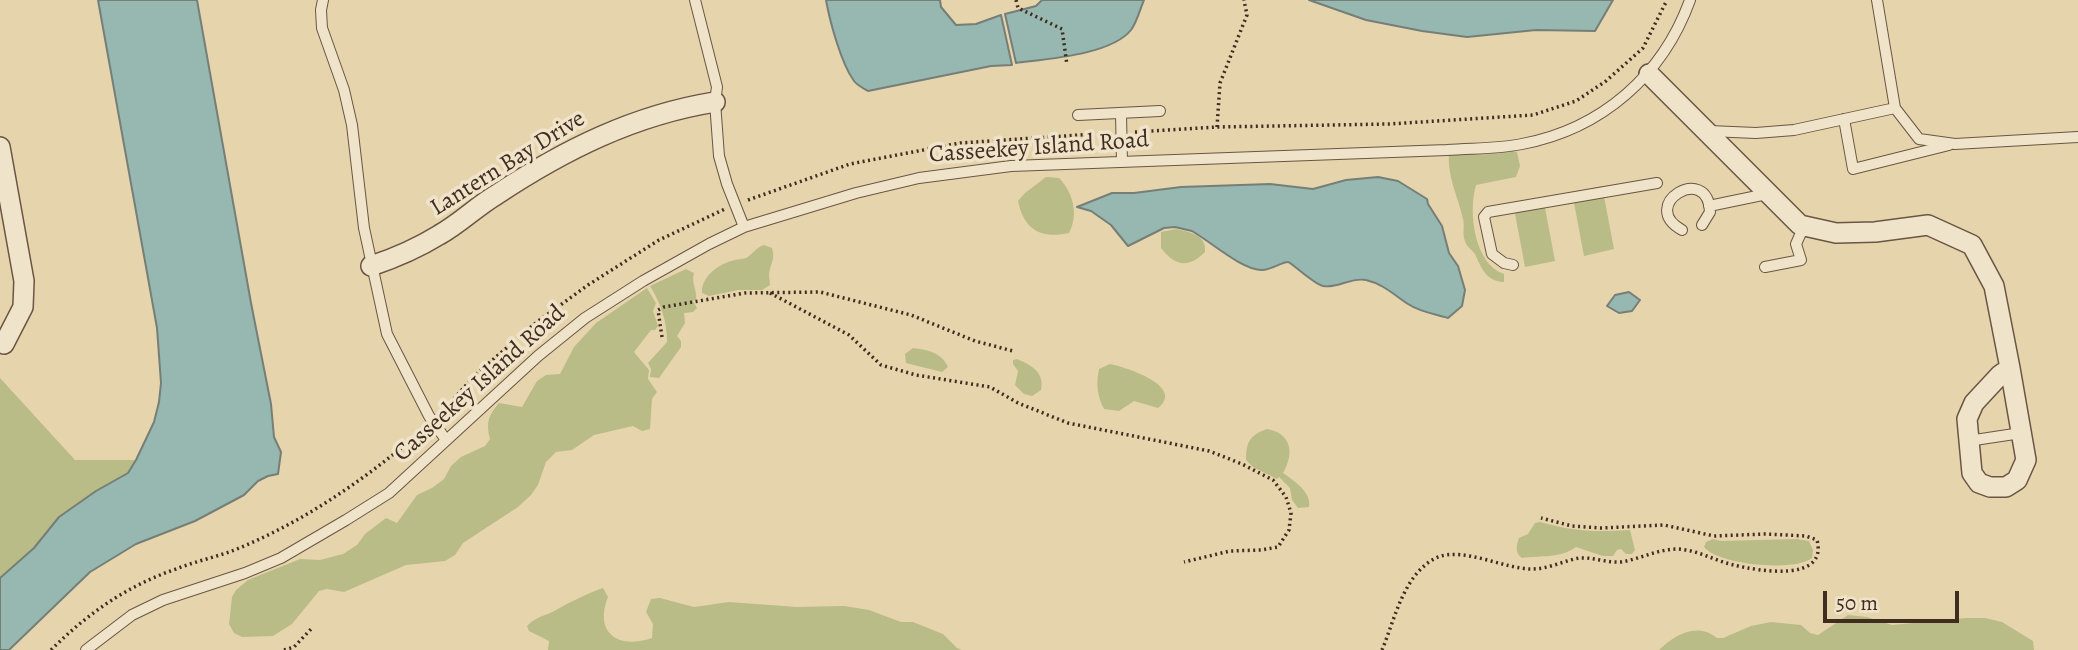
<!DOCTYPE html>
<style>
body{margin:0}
#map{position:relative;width:2078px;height:650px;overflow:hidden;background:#e6d4ad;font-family:Alegreya,serif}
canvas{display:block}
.scale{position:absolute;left:1823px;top:591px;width:136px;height:32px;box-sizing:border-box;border:4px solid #412c20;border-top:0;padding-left:9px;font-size:21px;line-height:24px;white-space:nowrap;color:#412c20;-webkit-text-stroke:5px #efe3ca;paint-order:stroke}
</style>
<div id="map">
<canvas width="2078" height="650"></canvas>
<div class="scale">50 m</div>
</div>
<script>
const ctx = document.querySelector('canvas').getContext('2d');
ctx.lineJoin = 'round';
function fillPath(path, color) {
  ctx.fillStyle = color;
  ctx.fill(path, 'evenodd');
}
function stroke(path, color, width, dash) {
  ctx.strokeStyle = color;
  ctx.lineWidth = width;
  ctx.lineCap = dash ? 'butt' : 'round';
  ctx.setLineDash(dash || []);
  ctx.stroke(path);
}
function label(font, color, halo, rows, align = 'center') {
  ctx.font = font + ' Alegreya,serif';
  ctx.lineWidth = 7;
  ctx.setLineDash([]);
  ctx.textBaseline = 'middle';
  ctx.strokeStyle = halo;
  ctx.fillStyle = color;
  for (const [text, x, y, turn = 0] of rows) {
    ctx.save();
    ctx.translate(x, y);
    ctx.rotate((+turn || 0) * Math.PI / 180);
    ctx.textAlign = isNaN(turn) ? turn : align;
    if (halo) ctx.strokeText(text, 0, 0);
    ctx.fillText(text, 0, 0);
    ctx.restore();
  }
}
fillPath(new Path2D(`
 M1509,150L1517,152L1520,166L1516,177L1476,185C1468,212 1474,264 1504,274V282C1487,282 1481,268 1475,254C1472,250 1466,246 1465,241C1462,235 1465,226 1463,219C1459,200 1447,175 1449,155Z
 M1046,177L1059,178C1073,192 1079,215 1069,233C1041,239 1024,230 1018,201L1025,193Z
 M1602,186L1614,249L1584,256L1572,192Z
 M1543,197L1555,261L1525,267L1513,203Z
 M1176,229C1190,232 1207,235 1205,252C1188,269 1175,266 1161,248V232Z
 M764,245L772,248C775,257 772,261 770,269C768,275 770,280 770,285L762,290H738L709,296L702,293C701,276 720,263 735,260C738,259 744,259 746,258C753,254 755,248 764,245Z
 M686,269L694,273C691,283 697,289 696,299L693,301L697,308L693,312L684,313L685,323L677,336L681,341V347L659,378L650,377L651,369L648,363L667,342C667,321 661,304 650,286Z
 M647,288L656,303L653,311L658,326L655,330H651L634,352L649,370L648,379L657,392L652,399L650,429L642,431L633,426L594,435L572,450L556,452L546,462L538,485L531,495L518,507L463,543L455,555L445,561L406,565L344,592L327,589L319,591L292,624L273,636L242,637L234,633L229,624L232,597L236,590L248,580L300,559L320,560L343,554L357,545L365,534L386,518L397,523L417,495L432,488L444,479L451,466L461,457L485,446L490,439C486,423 488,416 499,403L522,407L537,381L546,375L560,374L574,347L596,323Z
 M913,348C928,350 941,352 948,367L942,372L906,363L905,354Z
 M1017,359C1031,365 1045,372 1041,390L1032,396L1024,394L1015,385L1018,371L1013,364V360Z
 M1110,364C1125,367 1186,386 1158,408L1134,401L1119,411L1104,409C1097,395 1096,384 1099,369Z
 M0,378L75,460H136L128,473L96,491L59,517L34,548L0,578Z
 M1267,429C1291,433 1295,453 1283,473C1293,480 1312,492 1309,507L1298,508L1292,500L1290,488L1279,477L1277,479L1253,467L1246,460C1246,442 1250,435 1267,429Z
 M1540,522C1576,532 1594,532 1630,530L1635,550L1632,554H1626L1621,549L1617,550L1613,556H1603L1576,547C1560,559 1540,555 1522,558C1515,553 1516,546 1519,538L1528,534L1535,523Z
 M1713,539L1721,541L1797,539L1809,541L1813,550L1812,558C1795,572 1718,565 1704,547L1706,542Z
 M603,588L608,597C594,632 617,650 652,638L653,624L646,612L651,599L660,598L694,607L729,602L797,607L844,606L869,610L901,622H913L943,634L957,648L962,650H548L549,641L529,631L527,626C536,616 546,616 556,610C572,601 586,594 603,588Z
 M1848,615L1867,617L1892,625L1966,618H1985L2002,622L2033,641L2034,650H1659C1675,634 1698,622 1717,638H1723L1751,626L1771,622L1801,625L1810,633L1818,635Z`), '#b9bc86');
const water = new Path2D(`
 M98,0H197L251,303L271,404L274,437L281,452L278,474L268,476L258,481L244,495L195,521L136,544L90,572L9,650H0V578L34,548L59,517L96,491L128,473L136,460L154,422L159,402L161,383L157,328Z
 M826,0H940L941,7L956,25L976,24L1001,15L1012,65L991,66L868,91C863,88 858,86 854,81C841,63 830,22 826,0Z
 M1042,0H1144C1140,9 1137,22 1131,30C1111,55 1046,59 1016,63L1005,14L1036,6Z
 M1309,0H1613L1595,31L1536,30L1467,37L1422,31L1366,20Z
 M1378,177L1398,181L1427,199L1428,204L1442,226L1449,253L1458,266L1465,290L1462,306L1448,318C1435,314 1420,312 1408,304C1393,294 1383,284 1366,280C1351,277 1337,289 1323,286C1312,283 1291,262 1288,262C1282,262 1271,270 1262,270C1242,270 1211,242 1192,231L1175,227L1164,228L1128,246L1111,225L1091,211L1077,207L1112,193H1134L1181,187L1270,184L1313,189L1346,180Z
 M1629,292L1640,300L1632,311L1619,313L1607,306L1615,295Z`);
fillPath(water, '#97b7b1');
stroke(water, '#757f77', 2);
const service = new Path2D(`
 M323,0L321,10L322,28L344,90L352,125L364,228L387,334L429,416L446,440
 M695,0L717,87L715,102L719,156L727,184L744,227
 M1877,0L1895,108L1919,139L1955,144L2078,137
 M1121,113L1122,162
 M1078,115L1160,111
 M1844,119L1853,169L1949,145
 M1709,131L1756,133L1794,130L1895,108
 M1709,206L1767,194
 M1682,230C1637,205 1708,162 1710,212L1702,225
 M1513,265L1504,263L1492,254L1484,217L1488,212L1657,183
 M1765,267L1801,260L1796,244L1804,226
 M1968,441L2021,433
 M86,650L132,615L163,600L245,573L281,558L346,520L389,493L538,356L585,318L643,281L709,244L744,227L856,193L919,178L1011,166L1447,150C1472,148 1498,149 1522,144C1602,129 1663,75 1690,0`);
const minor = new Path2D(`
 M1649,74L1800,225L1836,233L1875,232L1928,225L1972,245L1994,286L2010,368L2026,460L2017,480L2006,487H1990L1979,483L1972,473L1967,419L1974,403L2000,375L2010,368
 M0,147L24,281L23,307L4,344
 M371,266C395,258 418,248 439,235C459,224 476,207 496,195C564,150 634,115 715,102`);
stroke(service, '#6a5643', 12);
stroke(minor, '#6a5643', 22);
stroke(new Path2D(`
 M1016,0L1018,8L1062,29L1067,65
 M1217,127L1220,83L1247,15L1244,0
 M1135,132L1217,127L1389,124L1533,115L1576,101L1606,81L1643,48L1667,0
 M748,200L850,164L960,143L1110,133
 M770,293L849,335L881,365L916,375L990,387L1018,403L1068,423L1209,451L1242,464L1273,480L1286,497L1291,513L1289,530L1278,547L1261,550L1230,551L1184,562
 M662,337L658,310L664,307L745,293L820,292L911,315L975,341L1013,351
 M443,411L476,374L537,322L588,285L659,240L725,209
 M51,650C88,613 127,586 176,569C196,561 217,557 237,549C307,520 365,479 422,431
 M284,650L294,647L313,627
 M1382,650C1395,619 1404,572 1438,557C1464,547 1504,569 1532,569C1548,569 1563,561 1579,558C1593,557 1607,563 1621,562C1640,559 1658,549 1678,549C1698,550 1715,561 1734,565C1758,571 1828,583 1817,540L1806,536L1765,534L1714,536L1664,525L1600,528L1572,526L1541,518`), '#412c20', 3.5, [2, 3.5]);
stroke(service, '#efe3ca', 10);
stroke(minor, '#efe3ca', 19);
label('24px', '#412c20', '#efe3ca', [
 ["Casseekey Island Road",1039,148,-4],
 ["Lantern Bay Drive",508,164,-32],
 ["Casseekey Island Road",480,384,-42]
]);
</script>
